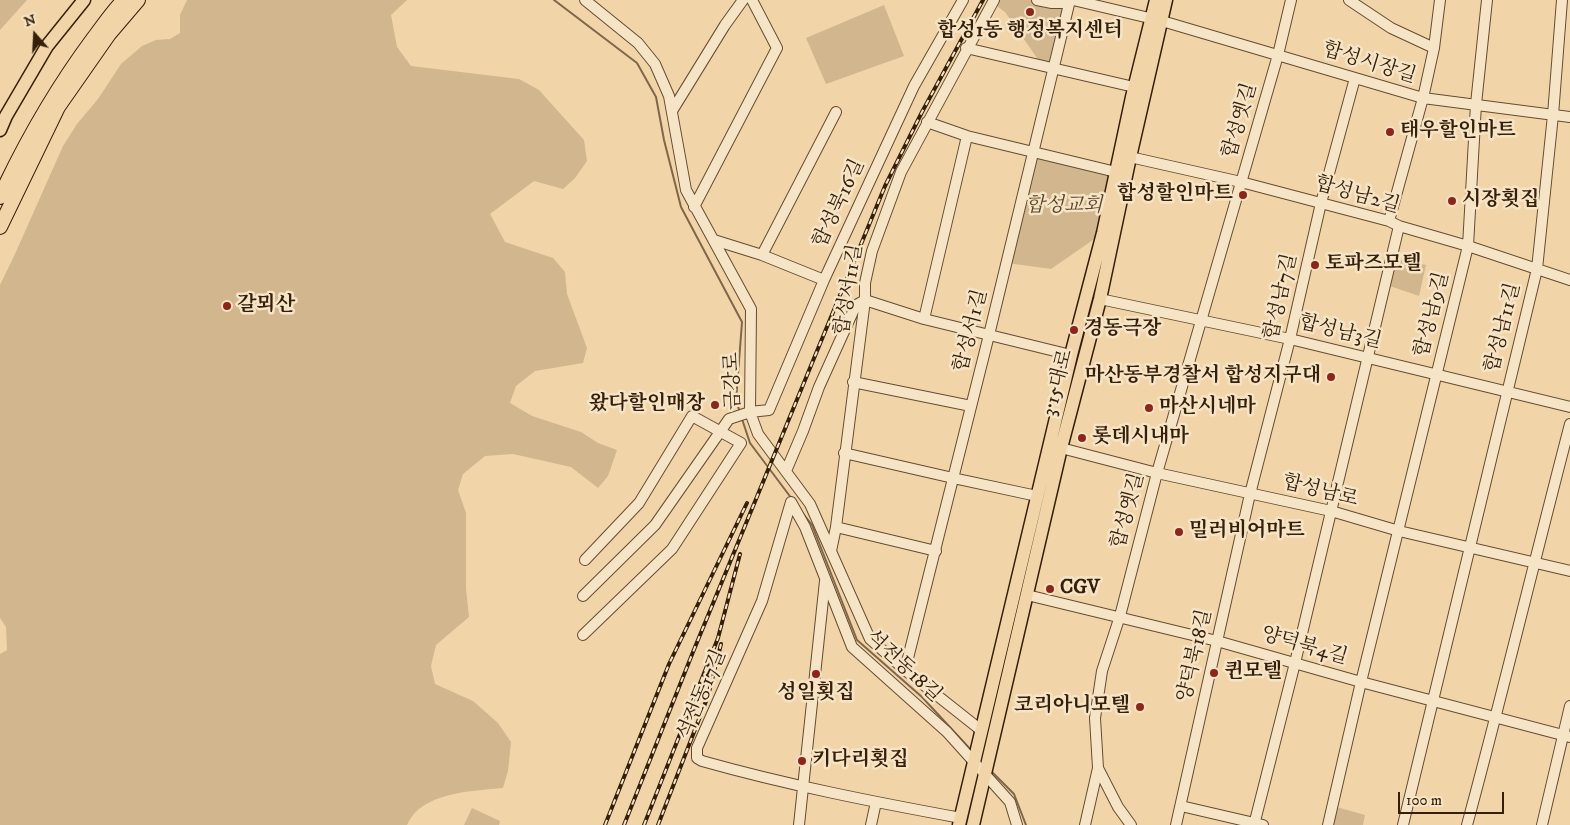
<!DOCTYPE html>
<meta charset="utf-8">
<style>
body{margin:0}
#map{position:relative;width:1570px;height:825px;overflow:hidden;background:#f1d5a9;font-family:"IM FELL DW Pica",serif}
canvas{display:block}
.north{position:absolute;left:10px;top:10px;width:50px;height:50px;-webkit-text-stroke:4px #f6e4c7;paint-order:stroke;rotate:341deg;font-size:14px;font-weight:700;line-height:20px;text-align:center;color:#361f09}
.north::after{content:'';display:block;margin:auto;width:18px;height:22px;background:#361f09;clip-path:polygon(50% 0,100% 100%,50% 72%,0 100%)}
.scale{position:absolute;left:1398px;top:792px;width:106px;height:22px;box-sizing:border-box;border:2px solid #361f09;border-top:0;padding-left:6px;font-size:15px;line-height:18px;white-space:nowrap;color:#361f09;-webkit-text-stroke:4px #f6e4c7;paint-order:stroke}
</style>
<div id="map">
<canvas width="1570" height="825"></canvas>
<div class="north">N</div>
<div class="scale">100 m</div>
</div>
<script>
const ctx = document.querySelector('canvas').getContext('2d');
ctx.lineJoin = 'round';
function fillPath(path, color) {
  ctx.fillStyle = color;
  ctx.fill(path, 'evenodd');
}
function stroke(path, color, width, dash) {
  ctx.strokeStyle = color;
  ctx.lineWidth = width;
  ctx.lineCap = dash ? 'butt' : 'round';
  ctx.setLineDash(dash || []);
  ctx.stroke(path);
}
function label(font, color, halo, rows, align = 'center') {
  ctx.font = font + ' "IM FELL DW Pica","Noto Serif KR",serif';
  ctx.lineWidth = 5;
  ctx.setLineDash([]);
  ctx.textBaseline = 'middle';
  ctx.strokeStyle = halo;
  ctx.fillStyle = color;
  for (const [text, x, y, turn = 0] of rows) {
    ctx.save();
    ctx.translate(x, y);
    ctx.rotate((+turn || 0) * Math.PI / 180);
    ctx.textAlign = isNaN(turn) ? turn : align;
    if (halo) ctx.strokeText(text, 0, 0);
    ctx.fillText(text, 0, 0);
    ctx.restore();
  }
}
fillPath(new Path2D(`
 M0,0H27L0,30Z
 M187,0H407L391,15L397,47L411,66L519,79L539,90L584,140L587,161L575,178L563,189L534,181L490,214L505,242L553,258L565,272L567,294L587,348L583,363L535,371L516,386L510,403L532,416L581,432L598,443L617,450L608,476L598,488L571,467L513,454L485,456L463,474L458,490L466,513V589L469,617L436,645L431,666L435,684L473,701L498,723L511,742L508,771L503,788C472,791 421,792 407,825H0V654L7,650L6,627L0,618V285L15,254L63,146L77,124L98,99L121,64L142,46L156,40L170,39L180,33V15Z
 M994,0H1065L1053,69L1037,65V58L1005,12L994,4Z
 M884,5L904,56L826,84L806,38Z
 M1033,152L1116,172L1103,233L1051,269L1007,263Z
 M1391,258L1426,265L1419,296L1384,284Z
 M1333,806L1365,815L1363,825H1328Z
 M472,808L500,821L499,825H464Z`), '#d1b68e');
stroke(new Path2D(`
 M554,0L637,63L656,97L664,140L681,207L742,322L736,401L740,412
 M742,419L750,443L792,499
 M801,511L812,525L857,640L922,697L971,750
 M990,770L1014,794L1026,825`), '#806749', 2);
const minor = new Path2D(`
 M585,0L638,43L655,64L669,96L686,190L751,309L750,412L758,434L810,504L870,639L905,670L982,731
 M1037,0L1052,3H1063L1065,0
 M1073,0L1162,21L1423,98L1570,117
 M1349,0L1391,28L1434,48
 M966,48L1134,87
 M672,111L725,25L743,0
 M927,122L967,136L1116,172
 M1130,157L1241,182L1389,221L1399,226L1468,246L1570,280
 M694,207L777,48L752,0
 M1389,221L1423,98L1434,48L1440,0
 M714,240L762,255L824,280
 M762,255L836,112
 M1100,299L1290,339L1570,407
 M924,319L967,136
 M853,382L971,406
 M1061,448L1157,473L1331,511L1399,531L1570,571
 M844,453L953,478L1037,496
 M786,471L803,431L819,387L856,305L865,300L924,319L1071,355
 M791,502L762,601L697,748V758L702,761C787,785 874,802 961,818
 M791,502L805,527L852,647L947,732L1010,802L1017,825
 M836,527L936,551
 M831,551L836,527L865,300V283L872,251L901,172L994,0
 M1027,595L1217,641L1361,682L1570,737
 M583,596L655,525L729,419L750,412L769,410L824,280L914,86L963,0
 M583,635L672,549L741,443L692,416L639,503L585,560
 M905,670L989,335L1070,0
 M1181,806L1263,825
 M799,825L825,581
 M871,825L876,802
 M1085,825L1098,768
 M1131,825L1118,807L1098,768L1095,718L1102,671L1120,616L1157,473L1278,55L1291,0
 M1176,825L1250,494L1290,339L1321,203L1355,78
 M1254,825L1295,663L1399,226
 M1328,825L1361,682L1468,246L1476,104L1487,0
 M1403,825L1537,269L1553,115L1562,0
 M1467,825C1503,692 1535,558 1570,424
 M1542,825L1570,706`);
const major = new Path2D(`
 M0,130L6,116L47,46L84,0
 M959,825L1071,355L1103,233L1132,97L1156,0
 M973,825L1061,448L1100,299L1130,157L1166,0`);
const highway = new Path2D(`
 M0,197C26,141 56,89 93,39C103,26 112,12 124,0
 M0,227L58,107L109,34L138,0`);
stroke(minor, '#654c31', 12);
stroke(major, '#361f09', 15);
stroke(highway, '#361f09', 16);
stroke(minor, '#f6e4c7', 10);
stroke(major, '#f1d5a9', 12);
stroke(highway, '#f1d5a9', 14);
const rail = new Path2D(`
 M605,825L669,664L747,503
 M624,825L693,652L885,186L922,112L983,0
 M644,825L718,638L740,554
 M658,825L708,696L721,644`);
stroke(rail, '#361f09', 4);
stroke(rail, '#f6e4c7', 2, [5.5]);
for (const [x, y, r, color] of [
 [1030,12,5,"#8f2418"],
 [1390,132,5,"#8f2418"],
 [1243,195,5,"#8f2418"],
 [1452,201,5,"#8f2418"],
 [1315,265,5,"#8f2418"],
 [227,306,5,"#8f2418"],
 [1074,330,5,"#8f2418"],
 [1331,377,5,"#8f2418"],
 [715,405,5,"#8f2418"],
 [1149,408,5,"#8f2418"],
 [1082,438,5,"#8f2418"],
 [1179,532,5,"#8f2418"],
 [1050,589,5,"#8f2418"],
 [1214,673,5,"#8f2418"],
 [816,674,5,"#8f2418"],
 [1140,707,5,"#8f2418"],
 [802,761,5,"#8f2418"]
]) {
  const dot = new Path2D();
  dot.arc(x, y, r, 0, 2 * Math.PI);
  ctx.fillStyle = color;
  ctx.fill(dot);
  stroke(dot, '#f6e4c7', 2);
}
label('bold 20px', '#361f09', '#f6e4c7', [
 ["합성1동 행정복지센터",1030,32,"center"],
 ["태우할인마트",1400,132],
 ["합성할인마트",1233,195,"right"],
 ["시장횟집",1462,201],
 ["토파즈모텔",1325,265],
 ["갈뫼산",237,306],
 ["경동극장",1084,330],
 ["마산동부경찰서 합성지구대",1321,377,"right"],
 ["왔다할인매장",705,405,"right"],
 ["마산시네마",1159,408],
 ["롯데시내마",1092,438],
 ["밀러비어마트",1189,532],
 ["CGV",1060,589],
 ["퀸모텔",1224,673],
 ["성일횟집",816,694,"center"],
 ["코리아니모텔",1130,707,"right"],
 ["키다리횟집",812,761]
], 'left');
label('20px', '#361f09', '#f6e4c7', [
 ["합성시장길",1369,64,17],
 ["합성옛길",1241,121,-74],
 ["합성남2길",1357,196,16],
 ["합성북16길",840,204,-65],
 ["합성서11길",850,290,-81],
 ["합성남7길",1282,297,-77],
 ["합성남9길",1433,315,-76],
 ["합성남11길",1504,328,-76],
 ["합성서1길",972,331,-76],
 ["합성남3길",1340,333,14],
 ["금강로",734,381,-92],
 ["3·15대로",1059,383,-75],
 ["합성남로",1320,492,14],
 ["합성옛길",1129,511,-75],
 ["양덕북4길",1304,647,16],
 ["양덕북18길",1196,656,-77],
 ["석전동18길",903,667,43],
 ["석전동17길",703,695,-67]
]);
label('italic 20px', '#5d452a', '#f6e4c7', [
 ["합성교회",1064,207]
]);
</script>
